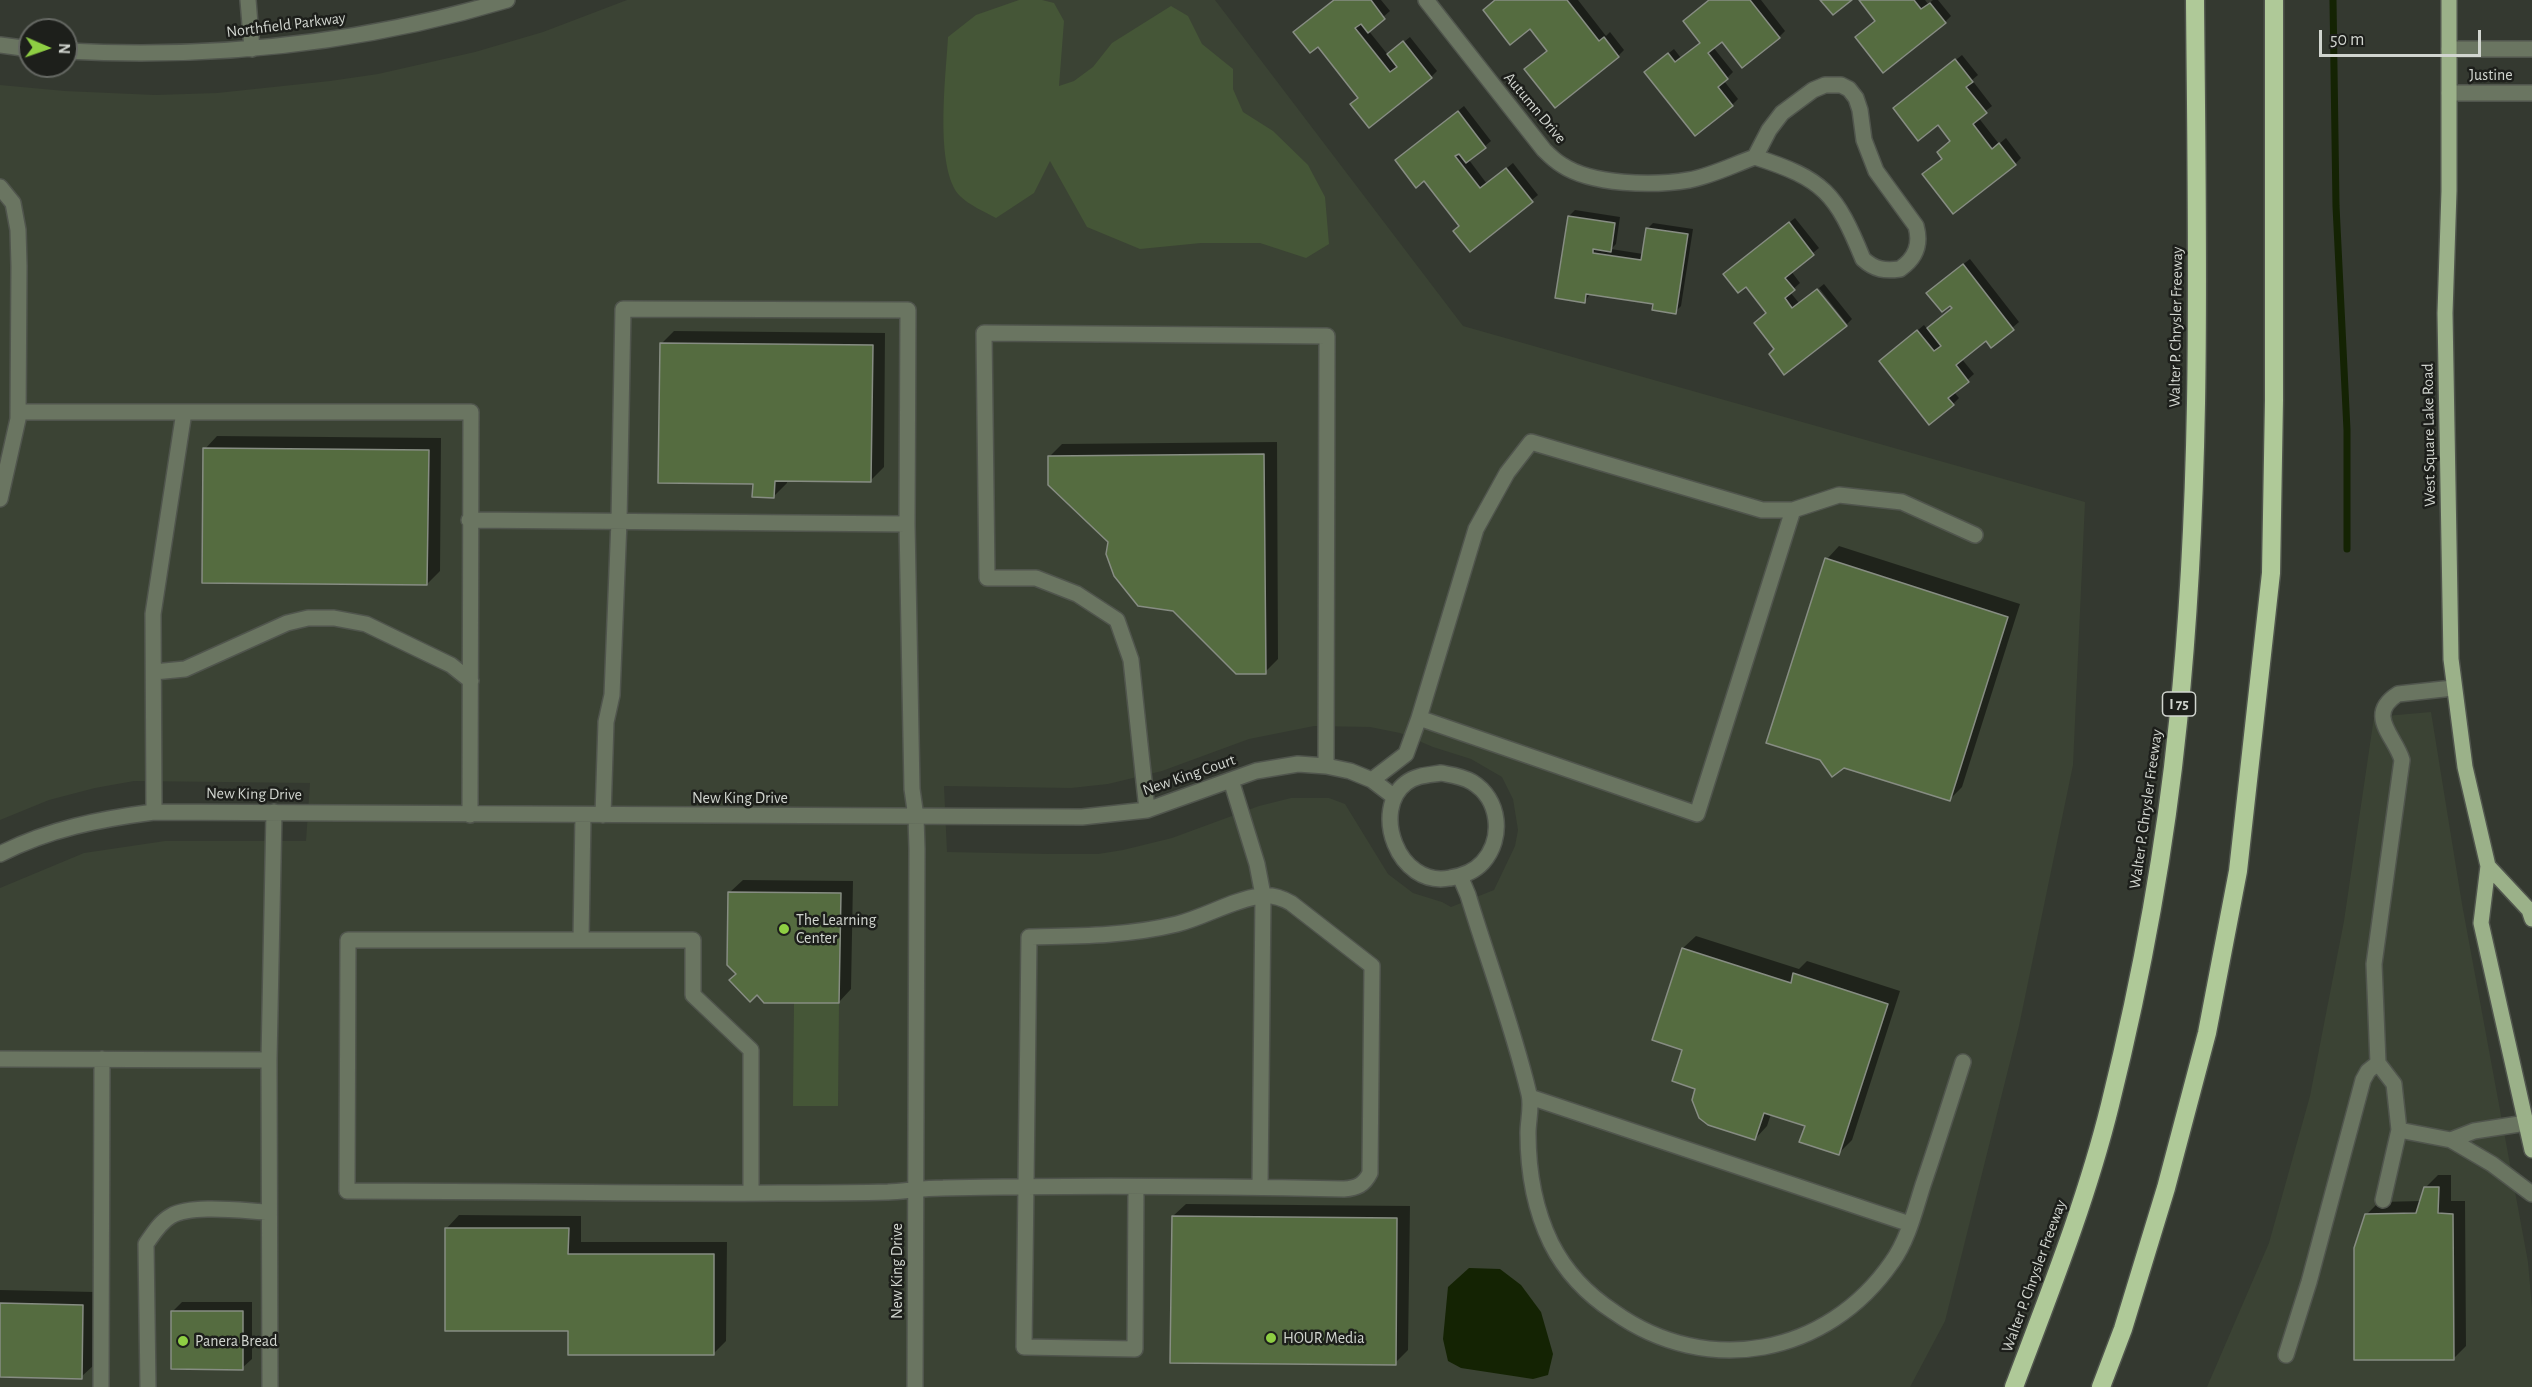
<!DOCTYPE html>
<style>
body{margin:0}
#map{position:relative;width:2532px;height:1387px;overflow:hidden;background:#343930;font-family:"Alegreya Sans",sans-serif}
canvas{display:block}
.north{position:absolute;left:18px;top:18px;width:60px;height:60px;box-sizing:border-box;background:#1d1f1b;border:2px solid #656863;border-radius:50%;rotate:92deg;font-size:16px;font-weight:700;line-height:24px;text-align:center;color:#d1d5cf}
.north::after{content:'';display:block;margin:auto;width:21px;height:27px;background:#8ece43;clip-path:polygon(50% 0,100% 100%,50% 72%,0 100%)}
.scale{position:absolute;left:2319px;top:30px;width:162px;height:27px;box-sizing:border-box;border:3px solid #d1d5cf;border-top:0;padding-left:8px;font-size:18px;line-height:21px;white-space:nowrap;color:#d1d5cf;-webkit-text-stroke:4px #1d1f1b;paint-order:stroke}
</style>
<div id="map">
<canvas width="2532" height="1387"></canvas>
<div class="north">N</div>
<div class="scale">50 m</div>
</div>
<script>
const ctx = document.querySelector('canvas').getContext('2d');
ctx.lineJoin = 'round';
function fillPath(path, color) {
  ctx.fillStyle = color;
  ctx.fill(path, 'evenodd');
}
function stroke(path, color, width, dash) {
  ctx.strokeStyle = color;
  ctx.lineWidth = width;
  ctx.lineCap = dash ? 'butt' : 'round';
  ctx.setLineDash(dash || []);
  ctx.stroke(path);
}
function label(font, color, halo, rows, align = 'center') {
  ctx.font = font + ' "Alegreya Sans",sans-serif';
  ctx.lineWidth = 5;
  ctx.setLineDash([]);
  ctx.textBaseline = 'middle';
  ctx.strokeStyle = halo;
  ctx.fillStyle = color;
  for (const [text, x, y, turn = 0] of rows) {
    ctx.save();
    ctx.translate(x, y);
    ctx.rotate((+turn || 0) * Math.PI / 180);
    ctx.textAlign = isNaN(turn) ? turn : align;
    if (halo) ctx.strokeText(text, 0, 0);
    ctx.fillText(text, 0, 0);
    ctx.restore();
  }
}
fillPath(new Path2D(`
 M627,0H1215L1463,326L2085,502L2073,765L2019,1026L1945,1321L1910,1387H0V888L84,853L165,841H306L310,783L134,781L95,788L49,800L0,820V85L65,91L155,95L217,93L330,81L378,74L475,52L543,32ZM1314,726L1370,727L1400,733L1433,747L1471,759L1502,777L1513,799L1518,830L1515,846L1494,890L1451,907L1442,902L1413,893L1388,874L1345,804L1329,798H1291L1259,806L1172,838L1123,850L1098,854H1050L947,852L944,786L1071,788L1108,784L1162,771L1249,739Z
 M2431,712L2462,904L2528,1262L2532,1308V1387H2207L2269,1243L2310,1096L2344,921L2374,717Z`), '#3b4334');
fillPath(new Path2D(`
 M1019,0H1042L1054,3L1064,21L1059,86L1074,81L1093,67L1112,43L1171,6L1188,16L1202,44L1233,69V89L1243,112L1273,131L1308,165L1325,197L1329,244L1306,258L1260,243H1201L1140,249L1087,227L1050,161L1034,193L996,218C985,212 969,205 960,196C934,169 946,75 948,37L976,15Z
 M794,1003H839L838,1106H793Z`), '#455637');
fillPath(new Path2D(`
 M1469,1268L1500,1269L1521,1285L1541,1312L1553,1354L1548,1375L1533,1379L1461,1368L1448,1361L1443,1339L1448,1287Z`), '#142303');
fillPath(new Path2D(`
 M1334,0H1381L1390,11L1368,30L1388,55L1410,37L1437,71L1431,77L1359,97Z
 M1496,0H1578L1606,36L1610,32L1624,50L1618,56L1549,51L1531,27Z
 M1709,0H1761L1785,31L1779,37L1722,40L1713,47L1733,72L1724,81L1738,99L1732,105L1652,66L1674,49L1681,58L1701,42L1685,21Z
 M1861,0H1925L1928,4L1933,0H1938L1951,16L1945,22L1877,20Z
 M1962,55L1978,75L1972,80L1992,106L1978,117L1999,144L2006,138L2021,158L2015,164L1943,158L1952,141L1938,123L1901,103Z
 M1464,106L1491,141L1469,160L1487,184L1513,163L1538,195L1470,250L1461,225L1403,155Z
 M1575,210L1620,217L1616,244L1611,249L1643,254L1647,229L1653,223L1693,229L1681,306L1675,312L1655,303L1591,293L1585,301L1569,216Z
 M1795,218L1819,248L1791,271L1800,283L1790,292L1799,303L1776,349L1767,312L1731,268Z
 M1970,259L2019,322L1991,346L1986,339L1961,358L1974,374L1954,392L1959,398L1953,404L1881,361L1924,325L1928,330L1953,308L1934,287Z
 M1824,284L1852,319L1847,324L1819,288Z
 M674,331L885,333L884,467L871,480L787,479V483L774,496L754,483L661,344Z
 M217,436L441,438L440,571L427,584L205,449Z
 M1277,442L1278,659L1265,672L1174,610L1109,541L1049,457L1062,444Z
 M1839,546L2020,604L1962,787L1949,800L1844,766L1827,559Z
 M743,880L853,881L851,989L839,1002L738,974L730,892Z
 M1696,936L1799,969L1807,961L1900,991L1852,1140L1839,1153L1807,1125L1771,1114L1767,1126L1755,1139L1700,1117L1693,1101L1697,1088L1684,1049L1683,948Z
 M2438,1175H2451V1201H2465L2466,1346L2453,1359L2366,1215L2379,1202L2421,1201L2425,1188Z
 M1186,1204L1410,1206L1408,1350L1395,1363L1173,1216Z
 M459,1215L581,1216V1242H727L726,1341L713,1354L570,1330L447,1228Z
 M0,1290L95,1292L94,1365L81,1377L0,1376Z
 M182,1302H252V1359L242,1368L172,1312Z`), '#0007');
stroke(new Path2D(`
 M2333,0L2336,206L2347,430V549`), '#142303', 7);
const building = new Path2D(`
 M1334,0H1371L1385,19L1368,33L1361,24L1355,28L1390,72L1397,67L1387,54L1403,41L1432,78L1369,128L1350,104L1358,98L1318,47L1310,53L1293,32Z
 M1495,0H1567L1599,41L1604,37L1619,57L1555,108L1524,69L1547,51L1530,29L1510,45L1483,10Z
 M1709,0H1750L1780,38L1742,68L1722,42L1708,53L1728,79L1718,87L1733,106L1695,136L1644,72L1668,53L1675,62L1700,43L1683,21Z
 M1820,0H1852L1833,15Z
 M1859,0H1914L1921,9L1930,3L1946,23L1883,73L1855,37L1875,21Z
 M1955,59L1973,82L1966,87L1987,113L1973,124L1992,149L1999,143L2016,165L1953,214L1922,174L1942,159L1937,152L1950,141L1938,125L1918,141L1893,108Z
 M1458,111L1486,148L1466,163L1459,154L1455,156L1480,188L1506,168L1533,202L1470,252L1453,231L1459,226L1424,181L1416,188L1395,160Z
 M1568,216L1615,223L1611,252L1593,249V253L1641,260L1646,228L1688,234L1676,314L1652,310L1653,304L1586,294L1585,303L1555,298Z
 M1789,222L1814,255L1785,278L1795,290L1785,298L1792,308L1817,289L1847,326L1784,375L1769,354L1774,349L1754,323L1766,313L1746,287L1738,293L1723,274Z
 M1963,264L2014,330L1991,348L1986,341L1956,365L1969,382L1948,398L1954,405L1929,425L1879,361L1917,330L1934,351L1941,346L1927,328L1952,308L1950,306L1942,312L1926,293Z
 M660,343L873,345L871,482L775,481L774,498L752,497L753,484L658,483Z
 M203,448L429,450L427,585L202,583Z
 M1264,454L1266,674H1236L1173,611L1138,606L1114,576L1106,554L1108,542L1048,485V456Z
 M1825,558L2008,617L1950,801L1844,768L1832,777L1820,760L1766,743Z
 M728,892L841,893L839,1003H764L757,995L750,1002L729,980L736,974L727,965Z
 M1682,948L1791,983L1793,973L1888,1004L1839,1155L1799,1142L1805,1126L1764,1113L1755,1140L1708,1125L1699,1118L1692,1100L1695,1089L1672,1081L1682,1050L1652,1040Z
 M2424,1187H2439L2438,1213L2453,1214L2454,1360H2354V1248L2365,1214L2416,1213Z
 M1172,1216L1397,1218L1396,1365L1170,1363Z
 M445,1228H569L568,1254H714V1355H568V1331H445Z
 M0,1303L83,1305L82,1379L0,1377Z
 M171,1311H243V1370L171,1369Z`);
fillPath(building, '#556c40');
stroke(building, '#878d83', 1.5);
const minor = new Path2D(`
 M248,0L252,49
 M1426,0L1544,150C1549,155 1555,161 1562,165C1592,185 1653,186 1689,180C1711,176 1733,165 1755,157C1824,179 1836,193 1863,259C1875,270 1885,271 1900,269C1916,258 1921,244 1916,226L1876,171L1864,140L1860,110L1856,98L1849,89L1841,85H1825L1813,90L1782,113L1769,130L1755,157
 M0,45L30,49
 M2449,49H2532
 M66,51C214,59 364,43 507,0
 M2449,93H2532
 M0,187L13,203L18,230L19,266L18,419L0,499
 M18,412H471L470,815
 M469,520L907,524
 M154,672L185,669L287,623L308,618H334L366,624L451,665L471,681
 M1419,718L1476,529L1507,473L1531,442L1762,510H1793L1839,495L1902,502L1975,535
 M1441,773C1452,775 1462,776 1472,782C1500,799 1504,838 1483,862C1474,872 1463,876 1450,878C1397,888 1371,809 1406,783C1416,775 1429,775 1441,773Z
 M1231,780L1257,864L1263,895L1260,1187
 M1372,780L1406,754L1419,718L1697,814L1793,510
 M1147,810L1131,660L1117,620L1077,594L1036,578H987L984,333L1327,336L1326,766
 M154,812L153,614L184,412
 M603,815L606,722L612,695L619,521L623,309L908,310L907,524L912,789L916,817L917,849L915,1387
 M0,854C49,829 100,819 154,812L1082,817L1147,810L1256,771L1298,764L1326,766L1350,771L1372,780L1393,796
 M1460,876L1468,895C1488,961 1513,1027 1529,1094C1532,1106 1528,1121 1528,1133C1528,1172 1534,1208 1551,1243C1565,1271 1588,1295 1614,1312C1707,1378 1827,1356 1892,1262C1908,1240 1915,1210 1923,1185C1937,1144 1950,1103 1963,1062
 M581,940L583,815
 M0,1059L269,1060
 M1530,1097L1910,1224
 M2399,1130L2451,1140L2492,1164L2532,1194
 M2451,1140L2474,1131L2526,1123
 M751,1192V1050L693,995V940H348L347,1191C492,1191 637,1194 783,1193C818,1193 853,1193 888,1192C906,1191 924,1188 943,1188C1076,1185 1210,1186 1344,1189C1357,1188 1364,1185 1370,1173L1372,966L1291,903C1282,898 1272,894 1260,896C1232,900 1205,917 1177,924C1128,936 1079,936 1029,937L1024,1347L1135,1349L1136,1187
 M2383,1200L2399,1130L2394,1084L2378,1063L2374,964L2402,760C2395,736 2365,715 2398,694L2453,688
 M2286,1355L2309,1282L2363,1080L2368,1071L2378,1063
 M101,1387L102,1059
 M148,1387L146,1244C153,1234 160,1222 171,1216C192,1204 244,1211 269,1212
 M270,1387L269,1060L274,812`);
const major = new Path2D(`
 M2449,0V191L2445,313L2451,659L2465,767L2488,866L2481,923L2532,1150
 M2488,866L2529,910L2532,919`);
const highway = new Path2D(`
 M2014,1387C2049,1294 2086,1202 2110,1105C2141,980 2165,851 2178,722C2203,483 2197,240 2195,0
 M2101,1387L2123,1329L2166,1188L2207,1033L2238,871L2271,573L2274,400V0`);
stroke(minor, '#50554d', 18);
stroke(major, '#50554d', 18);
stroke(highway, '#50554d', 21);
stroke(minor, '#6a7561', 15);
stroke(major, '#9bb189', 15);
stroke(highway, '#afc998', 18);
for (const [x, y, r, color] of [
 [784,929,6,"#8ece43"],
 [1271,1338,6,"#8ece43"],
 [183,1341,6,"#8ece43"]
]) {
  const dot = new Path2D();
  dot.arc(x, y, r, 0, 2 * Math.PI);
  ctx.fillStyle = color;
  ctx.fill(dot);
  stroke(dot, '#1d1f1b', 2);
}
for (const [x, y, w] of [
 [2179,704,33]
]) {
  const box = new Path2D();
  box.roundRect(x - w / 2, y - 12, w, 24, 4.5);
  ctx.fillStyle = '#1d1f1b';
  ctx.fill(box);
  stroke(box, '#d1d5cf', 1.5);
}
label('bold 15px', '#d1d5cf', null, [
 ["I 75",2179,704]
]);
label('16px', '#d1d5cf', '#1d1f1b', [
 ["Northfield Parkway",286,25,-7],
 ["Justine",2491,75],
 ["Autumn Drive",1535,108,50],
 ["Walter P. Chrysler Freeway",2176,327,-89],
 ["West Square Lake Road",2429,435,-91],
 ["New King Court",1189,775,-19],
 ["New King Drive",254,794,1],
 ["New King Drive",740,798],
 ["Walter P. Chrysler Freeway",2146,809,-82],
 ["New King Drive",897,1271,-90],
 ["Walter P. Chrysler Freeway",2034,1276,-70]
]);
label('16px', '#d1d5cf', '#1d1f1b', [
 ["The Learning",796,920],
 ["Center",796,938],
 ["HOUR Media",1283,1338],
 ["Panera Bread",195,1341]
], 'left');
</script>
